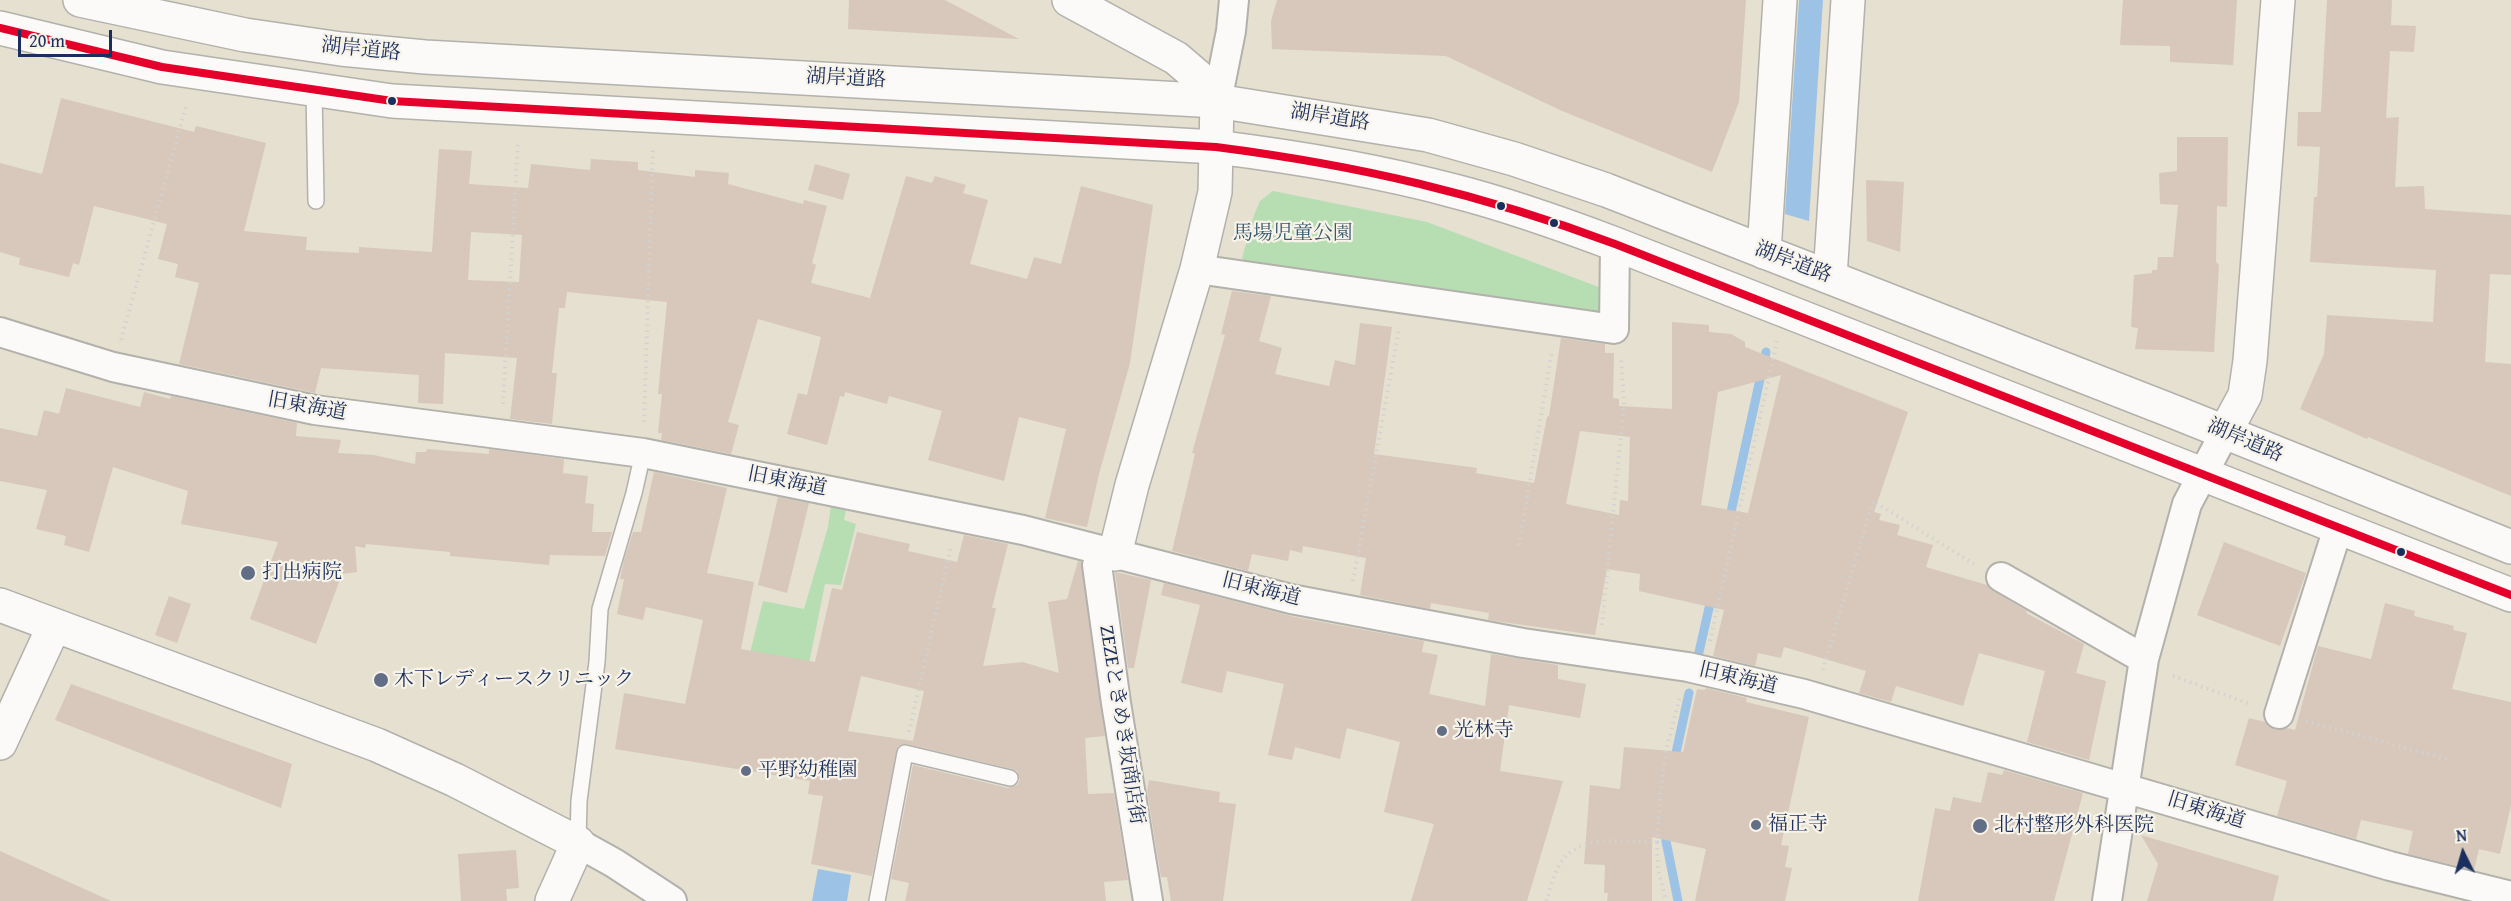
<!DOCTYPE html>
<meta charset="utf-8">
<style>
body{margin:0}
#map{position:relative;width:2511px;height:901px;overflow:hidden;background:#e5e0d0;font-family:"Gentium Book Plus",serif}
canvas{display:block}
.north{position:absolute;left:2433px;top:823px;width:60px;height:60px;-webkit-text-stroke:4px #f7f3e8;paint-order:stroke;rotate:355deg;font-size:16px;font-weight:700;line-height:24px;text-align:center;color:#1b2f5e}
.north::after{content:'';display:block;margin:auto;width:21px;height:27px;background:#1b2f5e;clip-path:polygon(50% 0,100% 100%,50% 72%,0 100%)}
.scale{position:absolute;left:18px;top:30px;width:94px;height:27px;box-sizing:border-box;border:3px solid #1b2f5e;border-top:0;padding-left:8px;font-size:18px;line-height:21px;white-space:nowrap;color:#1b2f5e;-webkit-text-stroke:4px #f7f3e8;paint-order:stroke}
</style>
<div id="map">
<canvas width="2511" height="901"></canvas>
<div class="north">N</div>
<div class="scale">20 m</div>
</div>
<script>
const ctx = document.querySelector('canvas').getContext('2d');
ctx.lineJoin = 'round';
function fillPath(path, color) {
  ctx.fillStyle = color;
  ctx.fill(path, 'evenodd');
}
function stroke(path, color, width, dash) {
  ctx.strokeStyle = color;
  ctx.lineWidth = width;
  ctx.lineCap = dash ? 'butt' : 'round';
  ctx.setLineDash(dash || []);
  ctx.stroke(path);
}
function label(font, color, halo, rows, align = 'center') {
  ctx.font = font + ' "Gentium Book Plus","Noto Serif JP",serif';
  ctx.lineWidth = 4.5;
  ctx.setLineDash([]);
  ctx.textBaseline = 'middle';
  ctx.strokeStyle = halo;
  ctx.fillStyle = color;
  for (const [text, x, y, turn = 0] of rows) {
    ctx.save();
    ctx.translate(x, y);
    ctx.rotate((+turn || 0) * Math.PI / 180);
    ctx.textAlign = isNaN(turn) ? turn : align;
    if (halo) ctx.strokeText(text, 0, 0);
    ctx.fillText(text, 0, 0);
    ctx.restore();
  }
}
fillPath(new Path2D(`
 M1273,191L1427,222L1604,289L1606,321L1250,266L1242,258L1254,215L1260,201Z
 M831,505L846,510L844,520L856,524L841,585L825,584L801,703L740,693L763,601L804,609L828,527Z`), '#b6deb2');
fillPath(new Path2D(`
 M1799,0H1823L1809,221L1785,214Z
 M818,869L851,875L847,901H812Z`), '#9cc3e5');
stroke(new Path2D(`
 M1729,521L1766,352
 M1699,652L1712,595
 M1674,762L1689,693
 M1667,830L1666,841L1678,901`), '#9cc3e5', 9);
fillPath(new Path2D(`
 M849,0H945L1019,39L848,29Z
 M1277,0H1746L1739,102L1712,172L1560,110L1446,56L1272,49L1271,21Z
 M2123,0H2237L2233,65L2170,62V46L2120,45Z
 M2327,0H2392L2391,25L2416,26L2414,52L2390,51L2386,118L2399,117L2395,187L2424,186L2425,209L2511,215V275L2490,274L2485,362L2511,364V496L2368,437L2367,439L2300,409L2324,354L2327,315L2433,322L2436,270L2310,262L2314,197H2317L2320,147L2297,146L2298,112H2321Z
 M61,98L194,132L196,126L266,143L244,231L307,237L306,250L359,253V247L432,252L439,149L472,151L469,184L528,188L531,164L590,170L591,159L638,162V170L695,177V170L729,173L728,184L803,204L804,200L827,206L812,263L816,265L811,283L870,298L906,176L932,183L935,176L966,185L963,193L988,200L970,264L1027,279L1034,257L1061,264L1081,186L1153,205L1130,363L1099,474L1087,527L1045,518L1066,429L1019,417L1004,481L928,460L942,411L889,396L887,404L845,392L844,397L840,396L827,445L787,434L798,393L807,395L821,337L758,319L728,422L739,425L731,454L661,440L662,433H658L662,394H658L667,302L567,292L565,308H559L552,373H557L552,424L510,419L517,358L445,353L443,404L418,403L419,375L321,368L315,393L179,364L199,283L175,277L178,264L158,259L167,224L94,206L79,265L73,263L69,277L19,265L20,258L0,252V163L42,174ZM471,232L522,235L519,282L468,280Z
 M2177,137H2228L2227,207L2217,206L2216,262L2219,265L2214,352L2135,349L2138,328L2131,327L2134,275L2152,273V270H2157L2158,257H2173L2178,205L2160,204L2159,173L2177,171Z
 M815,164L850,174L843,200L808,190Z
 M1866,180L1904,182L1900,252L1867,241Z
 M1232,291L1271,296L1259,341L1282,348L1275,374L1329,386L1335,360L1355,365L1360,323L1392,327L1374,454L1477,468L1476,473L1534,483L1547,417L1549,416L1561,338L1605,344V353H1614L1613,398L1619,399V406L1672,409V322L1709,325V332L1731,334L1745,342V347L1908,412L1874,512L1881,514L1879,520L1900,525L1897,535L1933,545L1926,567L1987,585L1993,591L2027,611L2026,613L2084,644L2076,673L2106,681L2089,760L2027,742L2045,671L1979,653L1963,706L1896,686L1891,702L1859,693L1866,671L1784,647L1781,658L1758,653L1755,666L1713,656L1724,610L1639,591L1640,574L1607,569L1595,635L1488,620L1489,613L1431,603L1430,609L1360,595L1366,558L1303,546L1302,553L1290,550L1288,561L1252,554L1248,571L1172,551L1195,454L1192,453L1225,335L1221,334ZM1781,375L1748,513L1701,505L1718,392ZM1580,431L1630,437L1628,501L1620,500L1619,515L1566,504Z
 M66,388L140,407L144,392L170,399L171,396L297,423L296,436L341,440L338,453L374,455L415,464L416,452H426L427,449L489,454V449L564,459L563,473L588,476L585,503L594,504L592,532H612L605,556L550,555L549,565L450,556V552L366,544L365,548L355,546L357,572L342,574L316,644L250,619L278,542L181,524L188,491L113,467L89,552L64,545L66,536L36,529L47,490L0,481V428L37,436L44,410L59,414Z
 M654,472L727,488L707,573L754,582L741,649L815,662L832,588L842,590L857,532L910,544L908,551L957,562L964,535L1008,544L992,608H996L983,666L1023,662L1059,673L1048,602L1067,599L1078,561L1081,562L1105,736L1085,738L1088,794L1114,793L1128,880L1104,882L1106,901H905L909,883L891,879L913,765L1008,788L1017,785L1020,780L1017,771L1012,769L907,744L898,746L872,876L811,864L823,796L808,794L810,781L615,749L624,693L685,704L703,620L646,607L643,620L617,614L624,579H620L624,560L633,532H641ZM861,676L924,691L913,741L848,731Z
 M778,497L809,503L787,593L758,585Z
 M2224,542L2306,573L2280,646L2197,615Z
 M1115,572L1151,580L1134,668H1128Z
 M1164,583L1295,617L1424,641L1422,652L1438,655L1429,694L1485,706L1491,654L1558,665V679L1586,684L1580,718L1509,705L1500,771L1563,781L1527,901H1411L1434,824L1384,812L1400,742L1347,728L1340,759L1295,747L1292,760L1268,755L1284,684L1227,671L1222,693L1181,683L1200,605L1161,595Z
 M169,596L191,604L177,643L155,635Z
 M2385,603L2415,611L2414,616L2454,626L2453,630L2467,633L2452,689L2511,702V805L2500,854L2479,849L2474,870L2408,854L2413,831L2361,820L2356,839L2277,816L2287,781L2235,765L2249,718L2265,722L2275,730L2287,728L2295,730L2318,646L2371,659Z
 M71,684L292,764L281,808L55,720Z
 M1706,688L1747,698L1746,702L1809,717L1781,845L1789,846L1785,867L1792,868L1785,901H1695L1706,849L1652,837V901H1607L1608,893H1604L1605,865L1584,864L1590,785L1620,789L1624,747L1683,752L1697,689L1705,690Z
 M2004,770L2083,793L2054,901H1918L1935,808L1950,811L1953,797L1981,803L1988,772L2002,775Z
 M1149,780L1220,792L1219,802L1236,804L1223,901H1171L1167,877H1161L1147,791Z
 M2141,835L2279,876L2273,901H2147L2158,864Z
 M516,850L519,888L506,889L507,901H461L458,854Z
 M0,851L111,901H0Z`), '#d7c8bb');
const lane = new Path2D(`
 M314,90L316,201
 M578,843L579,801L597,662L600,609L634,493L643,453
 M877,901L905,753L1010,778`);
const street = new Path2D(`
 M1217,101L1231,31L1234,0
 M1197,269L1614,329L1615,244
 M0,332L113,367L315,410L643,453L1023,530L1291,599L1523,643L1688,667L1804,694L2390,866L2511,896
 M1101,550L1097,565L1116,703L1148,901
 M2001,577L2144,659
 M2279,714L2338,528
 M578,843L614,863L672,901
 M2107,901L2144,659L2187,504L2225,432`);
const secondary = new Path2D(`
 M1069,0L1176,58L1197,76L1217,101L1215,192L1197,269L1132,485L1115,554
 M1764,252L1780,0
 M1830,277L1848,0
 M2225,432L2245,395L2250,361L2278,0
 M0,605L377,745L455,780L578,843L552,901
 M0,743L54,626`);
const primary = new Path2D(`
 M80,0L245,35L341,49L425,57L1217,101L1428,135L1514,159L1606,190L2177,413L2511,547
 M0,28L162,67L392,101L1216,147C1296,157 1376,170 1454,191C1509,205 1562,224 1615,244L2511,595`);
stroke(lane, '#b2b1ab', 18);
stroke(street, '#b2b1ab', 32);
stroke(secondary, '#b2b1ab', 36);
stroke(primary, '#b2b1ab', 36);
stroke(new Path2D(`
 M121,340L186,106
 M503,404L518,142
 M644,422L653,148
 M1519,545L1552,351
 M1353,581L1399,329
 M1602,625L1624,404L1621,358
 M1710,641L1777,341
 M1823,670L1873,501L1974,564
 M2173,676L2250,704
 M2306,721L2450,760
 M909,732L951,546
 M1657,842L1658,869L1666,901
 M1546,901C1550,890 1553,876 1559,866C1575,833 1626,842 1657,842L1660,797L1666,751L1680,696`), '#d3d2d1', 4, [1.5, 4.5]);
stroke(lane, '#fbfaf8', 15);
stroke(street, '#fbfaf8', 28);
stroke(secondary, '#fbfaf8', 33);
stroke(primary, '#fbfaf8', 33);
stroke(new Path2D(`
 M0,28L162,67L392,101L1216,147C1356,165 1482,194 1615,244L2511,595`), '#e4002b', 8);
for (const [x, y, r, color] of [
 [392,101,5,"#1b2f5e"],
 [1501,206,5,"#1b2f5e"],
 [1554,223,5,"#1b2f5e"],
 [2401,552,5,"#1b2f5e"],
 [248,573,8,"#626d86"],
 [381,680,8,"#626d86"],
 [1442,731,6,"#626d86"],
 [746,771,6,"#626d86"],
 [1756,825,6,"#626d86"],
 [1980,826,8,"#626d86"]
]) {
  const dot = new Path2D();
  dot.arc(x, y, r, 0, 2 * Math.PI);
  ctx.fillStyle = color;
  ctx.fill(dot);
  stroke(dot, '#f7f3e8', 2);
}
label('20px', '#1b2f5e', '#f7f3e8', [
 ["湖岸道路",361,50,6],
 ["湖岸道路",846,79,3],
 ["湖岸道路",1330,118,9],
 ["湖岸道路",1793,263,21],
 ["旧東海道",307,407,10],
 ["湖岸道路",2245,441,23],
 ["旧東海道",787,482,11],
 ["旧東海道",1261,590,14],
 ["旧東海道",1738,679,13],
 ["ZEZEときめき坂商店街",1121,725,81],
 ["旧東海道",2206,811,17]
]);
label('20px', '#385a6d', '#f7f3e8', [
 ["馬場児童公園",1293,234]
]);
label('20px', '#1b2f5e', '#f7f3e8', [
 ["打出病院",262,573],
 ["木下レディースクリニック",394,680],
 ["光林寺",1454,731],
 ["平野幼稚園",758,771],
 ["福正寺",1768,825],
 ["北村整形外科医院",1994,826]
], 'left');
</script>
